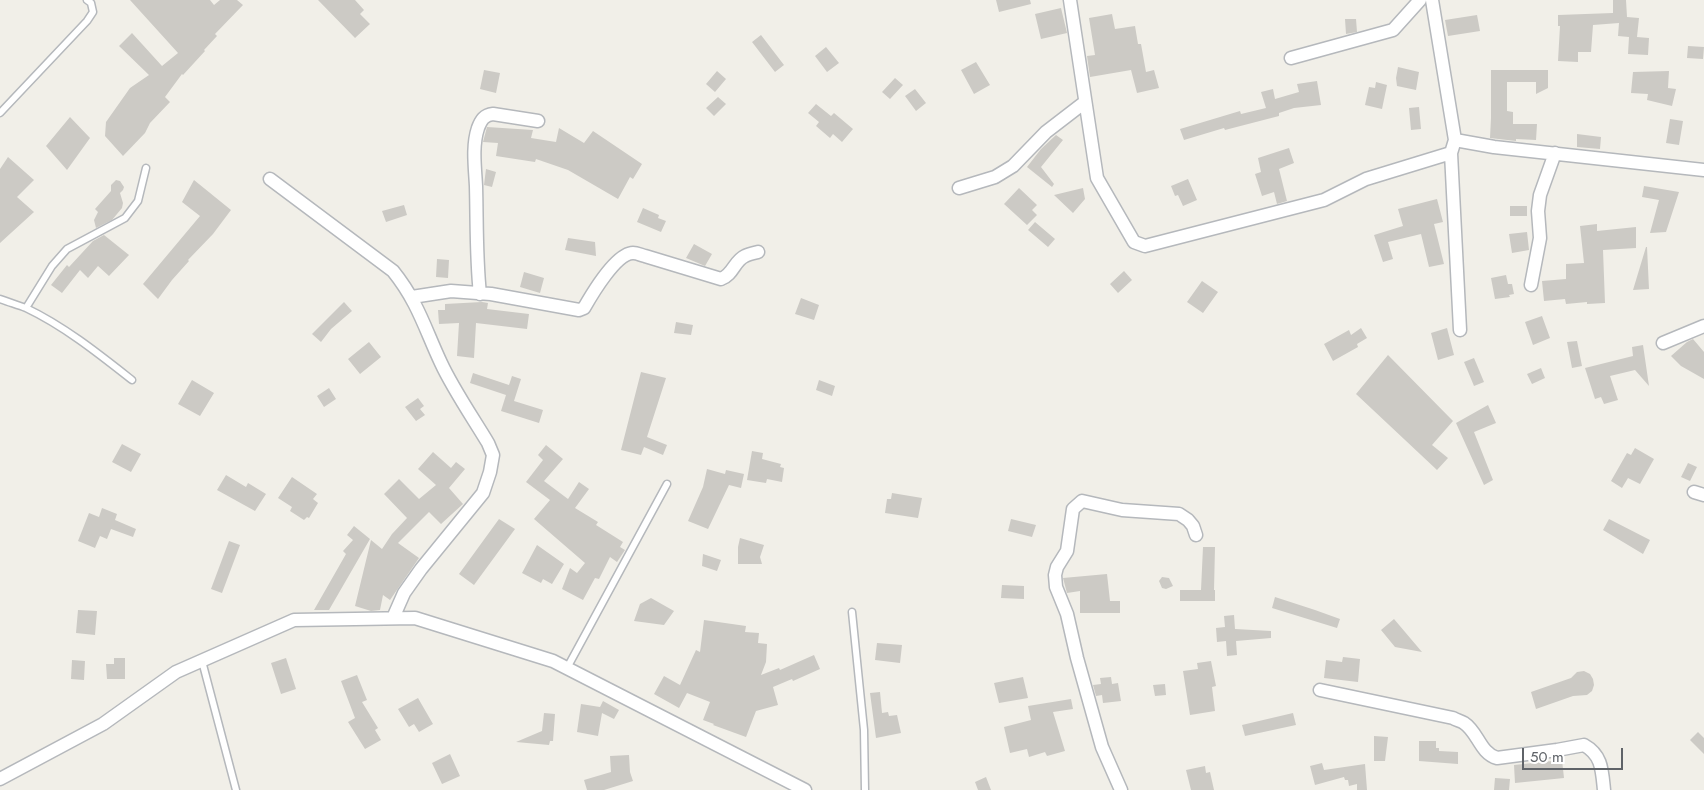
<!DOCTYPE html>
<style>
body{margin:0}
#map{position:relative;width:1704px;height:790px;overflow:hidden;background:#f1efe8;font-family:Jost,sans-serif}
canvas{display:block}
.scale{position:absolute;left:1522px;top:748px;width:101px;height:22px;box-sizing:border-box;border:2px solid #5f6368;border-top:0;padding-left:6px;font-size:15px;line-height:18px;white-space:nowrap;color:#5f6368;-webkit-text-stroke:4px #fff;paint-order:stroke}
</style>
<div id="map">
<canvas width="1704" height="790"></canvas>
<div class="scale">50 m</div>
</div>
<script>
const ctx = document.querySelector('canvas').getContext('2d');
ctx.lineJoin = 'round';
function fillPath(path, color) {
  ctx.fillStyle = color;
  ctx.fill(path, 'evenodd');
}
function stroke(path, color, width, dash) {
  ctx.strokeStyle = color;
  ctx.lineWidth = width;
  ctx.lineCap = dash ? 'butt' : 'round';
  ctx.setLineDash(dash || []);
  ctx.stroke(path);
}
fillPath(new Path2D(`
 M130,0H210L214,5L220,0H237L243,5L215,34L217,36L204,50L205,51L183,75L182,74L165,97L170,102L150,123L145,133L123,156L105,136L106,122L130,88L149,75L119,46L132,33L162,66L178,53Z
 M318,0H355L364,10L360,14L370,24L355,38Z
 M996,0H1030L1031,4L999,12Z
 M1613,0H1626L1627,17L1639,18L1637,37L1649,38L1648,55L1628,54L1629,37L1618,36L1619,23L1593,25L1591,52H1578V62L1558,61L1560,26H1558V15L1613,13Z
 M1061,8L1067,33L1041,39L1035,14Z
 M1112,14L1115,29L1135,26L1138,44H1141L1146,72L1154,70L1159,88L1137,93L1131,70L1090,77L1087,56L1095,55L1089,18Z
 M1477,15L1480,31L1448,36L1445,20Z
 M1345,19H1356L1357,32L1346,34Z
 M761,35L784,65L775,72L752,42Z
 M1688,46L1704,47L1703,59L1687,58Z
 M826,47L839,63L827,72L815,56Z
 M976,62L990,85L974,94L961,70Z
 M1398,67L1419,72L1416,90L1397,86L1396,78Z
 M484,70L500,73L496,93L480,89Z
 M1491,70H1548V88L1536,94V82H1507V111L1513,112V124H1537L1536,140L1516,139V141L1490,138L1491,118Z
 M717,71L726,79L715,92L706,84Z
 M1669,71L1668,88L1676,89L1672,106L1647,100L1648,94L1631,93L1633,72Z
 M895,78L903,85L890,99L882,92Z
 M1317,81L1321,105L1294,108L1279,113V116L1225,130L1224,128L1184,140L1180,129L1240,111L1241,114L1266,108L1261,92L1273,89L1275,99L1299,92L1297,84Z
 M1376,82L1387,85L1382,109L1365,105L1369,87L1375,88Z
 M915,89L926,103L916,111L905,96Z
 M718,97L726,104L714,116L706,108Z
 M816,104L831,116L834,113L853,129L842,142L833,134L830,138L816,126L819,122L808,113Z
 M1419,107L1421,129L1411,130L1409,108Z
 M70,117L90,138L67,170L46,146Z
 M1670,119L1683,121L1679,145L1666,143Z
 M487,127L533,130L531,138L556,142L559,128L584,143L593,131L642,164L633,179L630,177L618,199L568,170L536,159L535,162L496,156L498,143L483,142Z
 M1577,134L1601,137L1600,149L1577,147Z
 M1056,135L1063,140L1041,167L1054,184L1052,187L1027,167L1041,149Z
 M1289,148L1294,163L1279,169L1287,201L1277,204L1274,192L1262,196L1255,174L1261,172L1258,158Z
 M8,157L34,180L17,197L34,212L0,243V169Z
 M486,169L496,172L492,187L484,185Z
 M1188,179L1197,200L1183,206L1178,195L1175,196L1171,186Z
 M116,180L120,181L124,187L123,190L120,193L123,203L122,208L112,220L96,228L94,220L98,212L95,209L111,191V185Z
 M194,180L231,210L213,234L188,260L189,261L172,280L158,299L143,284L200,216L182,202Z
 M1644,186L1679,192L1666,232L1650,233L1659,200L1642,197Z
 M1019,188L1037,205L1032,210L1037,215L1027,225L1004,204Z
 M1083,188L1085,199L1073,213L1054,195Z
 M1437,199L1443,222L1434,224L1444,264L1429,267L1421,234L1388,242L1393,259L1383,262L1374,235L1403,226L1398,209Z
 M404,205L407,215L386,222L382,211Z
 M1510,206H1527V216H1510Z
 M643,208L659,215L658,218L666,221L661,232L637,222Z
 M1035,222L1055,239L1048,247L1028,230Z
 M1597,224V231L1636,227V248L1603,250L1605,303L1587,304V302L1566,304L1565,299L1544,301L1542,281L1566,279V264L1584,263L1580,226Z
 M1527,232L1529,250L1512,253L1509,234Z
 M104,235L129,255L109,276L98,266L88,278L80,270L62,293L51,285L67,265L69,267L93,241Z
 M568,238L595,242L596,256L565,250Z
 M694,244L712,254L705,266L686,258Z
 M1646,247H1647L1649,289L1633,290Z
 M437,259L449,260L448,278L436,277Z
 M1124,271L1132,280L1118,293L1110,284Z
 M524,272L544,278L540,293L520,287Z
 M1506,275L1508,284H1512L1514,294L1509,295L1510,297L1495,299L1491,278Z
 M1202,281L1218,292L1203,313L1187,302Z
 M801,298L819,305L814,320L795,314Z
 M344,302L352,311L331,329L321,342L312,334Z
 M482,302L488,303L487,309L529,314L527,329L476,323L474,358L457,356L459,323L439,324L438,310H445V304Z
 M1542,316L1550,338L1533,345L1525,322Z
 M676,322L693,325L691,335L674,333Z
 M1361,328L1367,338L1357,344L1358,347L1333,361L1324,344L1349,330L1351,335Z
 M1447,328L1454,355L1438,360L1431,333Z
 M1693,339L1704,352V379L1681,366L1671,356L1687,342Z
 M1577,341L1582,366L1572,368L1567,342Z
 M369,342L381,357L360,374L348,359Z
 M1643,345L1649,386L1635,370L1610,376L1618,400L1604,404L1601,397L1595,399L1585,368L1633,356L1632,347Z
 M1388,355L1453,421L1432,445L1448,458L1437,470L1356,394Z
 M1474,358L1484,382L1474,386L1464,362Z
 M1541,368L1545,378L1532,384L1527,374Z
 M641,372L666,378L647,437L667,445L663,455L644,447L641,455L621,450Z
 M473,373L509,385L512,376L521,379L514,401L543,410L539,423L501,411L506,395L470,383Z
 M192,380L214,393L200,416L178,404Z
 M819,380L835,386L832,396L816,390Z
 M329,388L336,399L324,407L317,396Z
 M418,398L424,406L420,409L425,415L416,421L405,407Z
 M1488,405L1496,423L1474,432L1493,480L1484,485L1456,423Z
 M122,444L141,454L131,472L112,462Z
 M546,445L563,459L544,481L568,499L579,482L589,489L575,508L598,522L596,525L623,542L620,547L625,550L617,562L610,557L599,579L595,578L583,600L562,589L570,568L577,573L585,563L534,519L550,500L526,482L543,460L538,455Z
 M1635,448L1654,459L1640,484L1628,478L1622,488L1611,481L1627,453L1631,455Z
 M752,451L763,453L762,459L781,464L780,467L784,468L782,482L767,479L766,483L747,480Z
 M433,452L451,468L456,462L465,469L449,488L463,504L441,524L429,512L398,543L419,558L390,600L383,595L380,610L371,611L355,606L371,540L382,549L392,534L407,518L384,494L399,479L419,499L436,485L418,469Z
 M1688,463L1697,467L1690,481L1681,477Z
 M707,469L725,474L726,470L744,474L741,488L729,485L708,529L688,521L703,487Z
 M226,475L246,487L248,483L266,494L255,511L217,490Z
 M292,477L317,494L313,499L318,503L309,518L307,517L304,520L290,511L292,507L278,498Z
 M892,493L922,498L918,518L885,513L887,499H891Z
 M102,508L117,514L115,520L136,529L133,537L111,529L107,539L100,536L95,548L78,541L89,513L99,517Z
 M499,519L515,529L474,585L459,574Z
 M1011,519L1036,525L1032,537L1008,531Z
 M1609,519L1650,540L1643,554L1603,530Z
 M354,526L370,539L329,610H314L346,554L343,551L353,540L347,535Z
 M740,538L764,545L760,557L762,564H738V547Z
 M229,541L240,545L222,593L211,589Z
 M537,545L564,564L552,584L543,579L541,583L522,573Z
 M1203,547H1215L1214,590H1215V601H1180V590H1201Z
 M703,554L721,560L717,571L702,566Z
 M1107,574L1110,601H1120V613H1080V591L1067,593L1063,578Z
 M1162,577L1169,578L1173,586L1166,589L1162,588L1159,581Z
 M1002,585L1024,586V599L1001,598Z
 M1275,597L1315,610L1340,619L1337,628L1272,608Z
 M651,598L674,611L664,625L634,621L640,604Z
 M78,610L97,611L95,635L76,633Z
 M1234,615L1235,629L1271,631V638L1236,641L1237,655L1227,656L1226,641L1217,642L1216,628L1225,627L1224,616Z
 M1394,619L1422,652L1395,647L1381,630Z
 M704,620L746,626L745,632L759,633L758,643L767,644L766,662L761,675L779,668L780,670L814,655L820,669L793,681L792,679L773,687L778,705L756,711L746,737L713,725L714,724L703,720L710,702L687,693L679,708L654,694L664,676L680,685L696,650L700,652Z
 M877,643L902,645L900,663L875,660Z
 M1343,657L1360,659L1358,682L1324,678L1326,660L1342,662Z
 M114,658H125V679H107L106,664H114Z
 M286,658L296,689L281,694L271,663Z
 M72,660L85,661L84,680L71,679Z
 M1211,661L1216,686L1212,687L1215,711L1190,715L1183,671L1198,669L1197,663Z
 M1584,671L1590,674L1593,679L1594,685L1592,691L1587,695L1573,696L1536,709L1531,692L1571,678L1577,672Z
 M357,675L367,700L362,702L378,728L375,730L381,740L365,749L348,722L355,718L341,681Z
 M1023,677L1028,698L999,703L994,683Z
 M1111,677L1112,684L1118,683L1121,701L1103,703L1102,695L1096,696L1093,685L1101,684L1100,678Z
 M1165,684L1166,695L1155,696L1153,685Z
 M880,692L882,713L888,712L889,716L897,715L901,733L876,738L870,693Z
 M418,698L433,724L419,732L414,724L409,727L398,709Z
 M1071,699L1073,709L1053,712L1065,751L1047,756L1045,752L1029,757L1027,749L1010,753L1004,727L1031,720L1028,706Z
 M603,701L619,710L614,719L602,713L598,736L577,732L581,704L600,707Z
 M544,713L555,714L553,741H550L549,745L516,742L542,731Z
 M1293,713L1296,725L1245,736L1242,725Z
 M1698,732L1704,738V754L1690,740Z
 M1374,736L1388,737L1385,761H1374Z
 M1419,741H1436V748H1439V751L1458,752V764L1419,761Z
 M450,754L460,776L442,784L432,763Z
 M629,755L630,772L633,781L604,790H587L584,780L611,772L610,756Z
 M1562,760L1564,778L1515,783L1514,765Z
 M1322,763L1324,770L1365,764L1367,790H1357V784L1349,786L1348,780H1345L1344,777L1315,785L1310,766Z
 M1205,766L1206,773L1210,772L1214,790H1191L1186,770Z
 M986,777L991,790H978L975,782Z
 M1495,778L1510,779L1509,790H1494Z`), '#cccac5');
const service = new Path2D(`
 M0,113L87,21L93,12L91,3L87,0
 M0,299C8,302 18,305 26,308C64,326 99,354 132,380
 M26,308L52,266L67,249L125,218L138,201L146,168
 M852,612L864,730L865,790
 M202,661L236,790
 M567,668L667,484`);
const minor = new Path2D(`
 M1070,0L1097,178L1134,242L1145,246L1324,200L1366,179L1451,153L1455,140
 M1432,0L1455,140L1494,147L1704,170
 M1291,58L1393,30L1420,0
 M1451,153L1460,330
 M270,179L393,271C418,302 425,329 441,363C453,389 473,418 488,443L493,455L490,472L483,493L421,569L404,593L393,618
 M959,188L995,177L1013,166L1046,132L1085,102
 M1531,285L1540,238L1538,211L1540,195L1555,153
 M480,294C476,258 477,222 476,186C475,167 472,146 478,128C481,120 484,115 493,114L538,121
 M412,297L451,291L491,294L579,310L584,308C592,294 616,253 633,253C637,253 641,255 645,256L721,279C733,275 734,261 745,256C749,254 754,253 758,252
 M1663,343L1704,326
 M1694,492L1704,495
 M1320,690L1453,718C1456,720 1461,721 1464,723C1478,732 1480,753 1497,758L1557,750L1584,745C1602,755 1602,770 1604,790
 M0,779L103,724L176,672L294,620L415,618L553,661L805,790
 M1121,790L1102,747L1077,658L1067,614L1056,587L1055,575L1057,567L1067,551L1073,509L1082,501L1122,510L1179,514L1188,520L1193,526L1196,535`);
stroke(service, '#b5b8bc', 9);
stroke(minor, '#b5b8bc', 15);
stroke(service, '#fff', 6);
stroke(minor, '#fff', 12);
</script>
